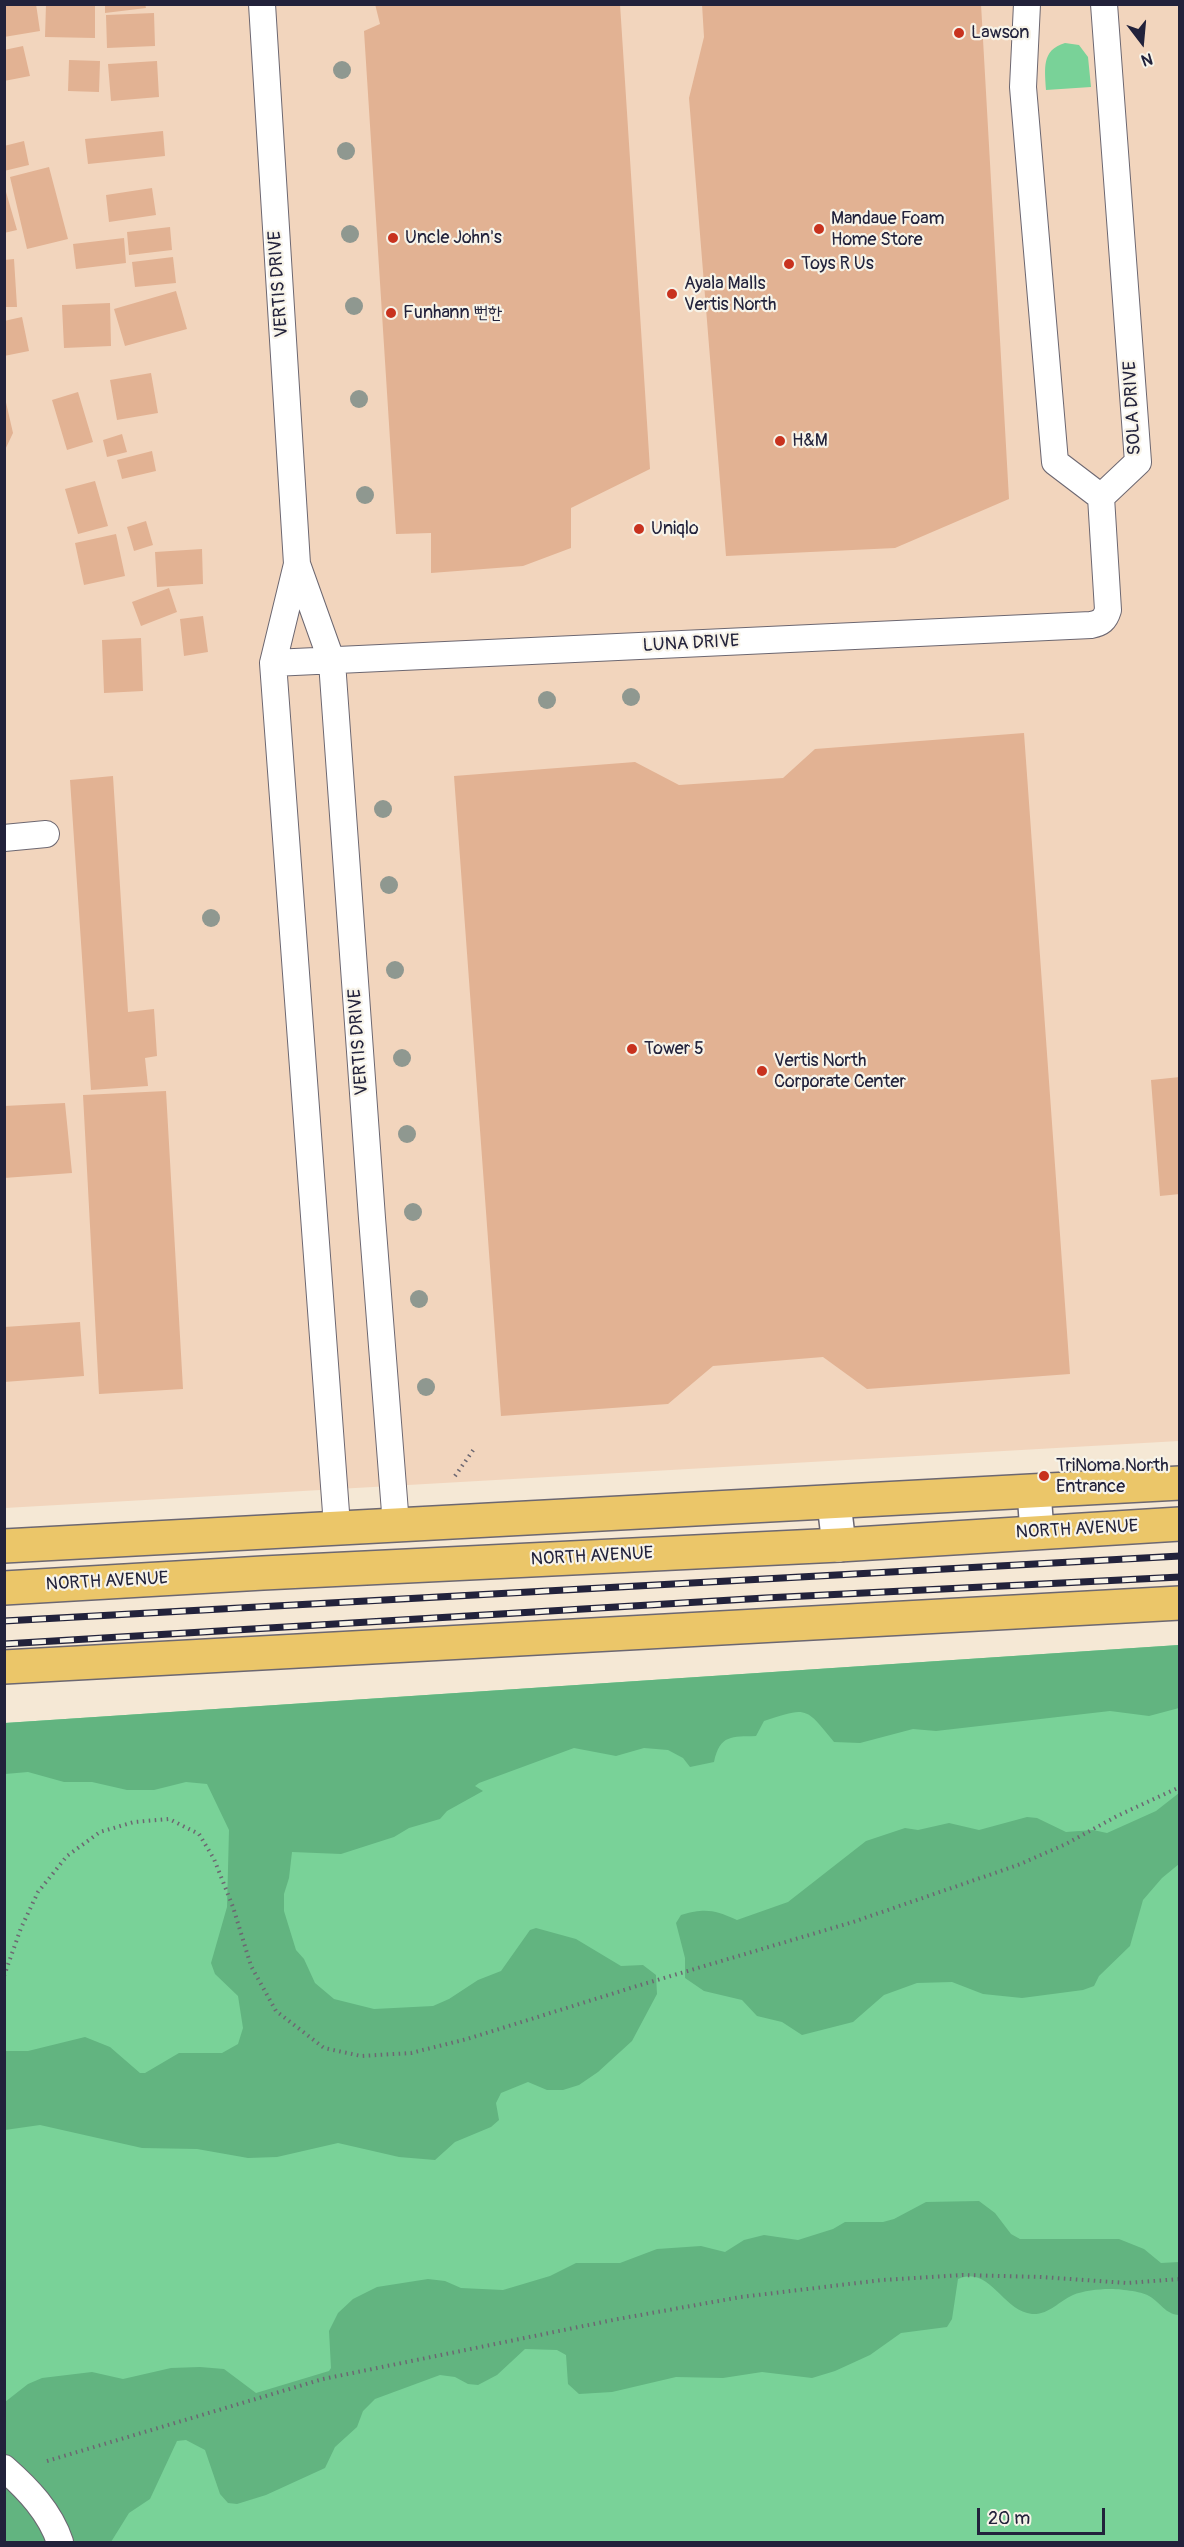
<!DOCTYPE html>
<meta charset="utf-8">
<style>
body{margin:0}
#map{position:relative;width:1184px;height:2547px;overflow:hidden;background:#f5e8d5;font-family:Pangolin,sans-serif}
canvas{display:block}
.frame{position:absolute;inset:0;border:6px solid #22223b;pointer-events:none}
.north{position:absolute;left:1112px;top:12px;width:60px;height:60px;-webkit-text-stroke:4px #f7f3e8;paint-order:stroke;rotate:164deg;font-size:16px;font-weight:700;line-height:24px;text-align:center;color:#22223b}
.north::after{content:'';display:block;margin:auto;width:21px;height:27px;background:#22223b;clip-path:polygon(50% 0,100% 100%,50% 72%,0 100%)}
.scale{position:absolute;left:977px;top:2508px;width:128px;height:27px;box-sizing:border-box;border:3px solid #22223b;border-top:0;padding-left:8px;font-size:18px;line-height:21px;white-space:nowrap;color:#22223b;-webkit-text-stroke:4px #f7f3e8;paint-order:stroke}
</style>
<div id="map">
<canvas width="1184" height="2547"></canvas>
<div class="frame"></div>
<div class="north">N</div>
<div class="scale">20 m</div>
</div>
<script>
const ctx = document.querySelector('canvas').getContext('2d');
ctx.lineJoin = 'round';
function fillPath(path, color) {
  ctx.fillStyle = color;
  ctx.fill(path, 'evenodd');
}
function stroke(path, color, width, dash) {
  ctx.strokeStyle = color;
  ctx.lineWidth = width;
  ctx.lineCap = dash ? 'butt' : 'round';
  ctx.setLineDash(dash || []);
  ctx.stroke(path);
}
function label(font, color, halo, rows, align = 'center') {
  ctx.font = font + ' Pangolin,"Poor Story",sans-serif';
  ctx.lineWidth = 4.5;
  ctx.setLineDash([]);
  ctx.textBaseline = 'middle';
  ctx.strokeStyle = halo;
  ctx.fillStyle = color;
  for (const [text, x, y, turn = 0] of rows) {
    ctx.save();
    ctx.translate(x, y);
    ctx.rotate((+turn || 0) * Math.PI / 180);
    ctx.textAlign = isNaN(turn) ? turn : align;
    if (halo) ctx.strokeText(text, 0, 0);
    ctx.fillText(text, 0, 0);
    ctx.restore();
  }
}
fillPath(new Path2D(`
 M5,5H1179V1441L5,1508Z`), '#f2d5bd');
fillPath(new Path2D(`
 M1065,43L1079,45L1088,57L1091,87L1046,90C1045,69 1041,50 1065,43Z
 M1179,1645V2542H25L5,2512V1723Z`), '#79d298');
fillPath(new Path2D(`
 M1179,1645V1708L1149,1716L1110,1711L936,1731L913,1729L860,1743L834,1742C805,1706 807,1707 764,1721L756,1736C732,1737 720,1734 714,1762L690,1767L683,1758L668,1750L644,1748L616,1756L574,1748L479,1783L475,1786L483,1791L447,1811L440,1819L409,1828L394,1837L341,1854L292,1852L289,1878L284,1894V1911L296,1950L304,1959L315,1983L334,1999L374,2009L433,2006L449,1999L478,1980L501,1971L530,1930L536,1928L576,1939L621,1966L643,1965L656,1975L657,1994L632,2041L598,2072L579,2085L563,2090H547L528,2082L501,2093L496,2103L499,2120L491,2127L455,2142L435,2160L399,2157L338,2143L277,2157L248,2158L197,2149L142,2148L40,2125L5,2130V2051H28L85,2037L110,2047L140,2073H145L179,2053H222L238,2044L243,2028L238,1996L215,1974L211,1963L227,1907L229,1830L207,1784L186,1782L154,1790H127L92,1782H64L28,1772L5,1774V1723Z
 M1179,1793V1864L1162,1878L1143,1900L1130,1946L1099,1976L1094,1986L1083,1990L1022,1998L983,1994L952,1982L917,1983L884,1995L853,2022L802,2035L782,2022L757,2016L742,2000L704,1991L685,1978V1958L676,1923L681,1915C706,1908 714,1910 737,1920L788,1902L866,1841L905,1828L918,1830L949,1823L979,1830L1027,1817L1037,1818L1066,1832L1093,1830L1107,1833L1156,1811Z
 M979,2201L995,2213L1011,2234L1020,2239H1119L1144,2249L1161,2263L1179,2262V2315C1165,2314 1161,2303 1149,2296C1141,2291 1119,2289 1109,2289C1099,2289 1082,2291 1073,2295C1059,2301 1049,2315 1032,2314C1002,2311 990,2265 958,2279L952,2319L947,2327L901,2333L870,2355L835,2371L812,2378L762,2372L723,2378L676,2377L612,2392L579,2394L568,2384L566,2355L557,2350L525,2349L497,2375L478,2385L468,2384L455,2377L440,2375L375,2399L363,2411L357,2427L335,2447L325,2468L266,2495L237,2504L228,2503L220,2494L205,2450L186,2440L177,2441L150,2499L129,2513L111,2542H5V2402L28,2384L42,2378L92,2372L123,2379L171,2368L200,2367L224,2369L256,2393L329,2371L331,2368L329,2331L338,2313L353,2299L377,2287L428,2279L445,2281L461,2288L503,2290L550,2276L576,2263H620L657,2249L701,2246L725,2252L744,2240L764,2235L798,2240L833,2229L845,2222H883L894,2219L926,2202Z`), '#62b480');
fillPath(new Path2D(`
 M15,4H36L40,31L4,37V6Z
 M46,4H95V38L45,37Z
 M105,4H145L146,8L105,13Z
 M375,4H620L650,469L571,508V548L523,566L431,573V533L396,534L364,31L380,24Z
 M702,4H981L1009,499L895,548L726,556L689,98L704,37Z
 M154,13L155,46L107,48L106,15Z
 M23,46L30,76L4,81V50Z
 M69,60L100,61L99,92L68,91Z
 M157,61L159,97L111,101L108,64Z
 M163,131L165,156L88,164L85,139Z
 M24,141L29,165L4,171V146Z
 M49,167L68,239L27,249L10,177Z
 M4,185L17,230L4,233Z
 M152,188L156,215L109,222L106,195Z
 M170,227L172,250L129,255L127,232Z
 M124,238L126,263L76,269L73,244Z
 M173,257L176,283L135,287L132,262Z
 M14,259L17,307H4V260Z
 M176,291L187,329L125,346L114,309Z
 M110,303L111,346L64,348L62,305Z
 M22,317L29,351L4,356V321Z
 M151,373L158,413L117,420L110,380Z
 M78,392L93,442L67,450L52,400Z
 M5,398L13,433L4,452V399Z
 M122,434L127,452L107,457L103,440Z
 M152,451L156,471L122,479L117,460Z
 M95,481L108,526L78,534L65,489Z
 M146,521L153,545L134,551L127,527Z
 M116,534L125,576L84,585L75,543Z
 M202,549L203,584L157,587L155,552Z
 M169,588L177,612L141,626L132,602Z
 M203,616L208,652L184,656L180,619Z
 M141,638L143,691L104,693L102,640Z
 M1024,733L1070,1374L867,1389L823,1357L713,1366L668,1404L501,1416L454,776L635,762L679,785L783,778L815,749Z
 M113,776L128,1012L154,1009L157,1056L145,1058L148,1086L91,1090L70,780Z
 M1180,1077V1194L1160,1196L1151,1080Z
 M166,1091L183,1389L99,1394L83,1095Z
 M65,1103L72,1173L4,1178V1106Z
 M80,1322L84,1376L4,1382V1327Z`), '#e2b293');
const service = new Path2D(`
 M262,4L297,564L332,662L372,1218L396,1525
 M1027,4L1023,87L1055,462L1101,497
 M1101,497L1138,462L1104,4
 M297,564L273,663L337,1526
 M273,663L1091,625C1101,623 1105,620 1108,610L1101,497
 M4,838L46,834
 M4,2468C28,2489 50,2512 60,2542`);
const minor = new Path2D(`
 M1034,1492L1037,1532
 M834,1503L839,1545`);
const primary = new Path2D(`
 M4,1546L1180,1483
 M4,1588L263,1573L839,1545L1180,1524
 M4,1667L1180,1603`);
stroke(service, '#6c6771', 28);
stroke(minor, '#6c6771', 36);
stroke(primary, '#6c6771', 36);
stroke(new Path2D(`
 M455,1476L474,1449
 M4,1976L21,1928L38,1892L67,1856L100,1832L134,1822L169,1819L199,1834L214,1859L233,1907L251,1966L276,2011L324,2048L361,2056L411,2053L467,2039L637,1986L853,1922L1018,1865L1066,1844L1117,1816L1180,1787
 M47,2461L323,2379L618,2319L741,2297L882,2280L963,2275L1041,2277L1127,2283L1180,2279`), '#6c6771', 4, [1.5, 4.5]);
stroke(service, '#fff', 26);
stroke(minor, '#fff', 33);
stroke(primary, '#ebc669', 33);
const rail = new Path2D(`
 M4,1621L1180,1556
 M4,1644L765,1598L1180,1577`);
stroke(rail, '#22223b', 7);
stroke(rail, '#f7f3e8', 4.5, [14]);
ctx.fillStyle = '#8f9890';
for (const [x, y] of [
 [342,70],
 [346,151],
 [350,234],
 [354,306],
 [359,399],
 [365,495],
 [631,697],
 [547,700],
 [383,809],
 [389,885],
 [211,918],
 [395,970],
 [402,1058],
 [407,1134],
 [413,1212],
 [419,1299],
 [426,1387]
]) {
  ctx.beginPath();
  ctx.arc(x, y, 9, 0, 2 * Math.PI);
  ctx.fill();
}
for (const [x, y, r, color] of [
 [959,33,6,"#c8321e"],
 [819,229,6,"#c8321e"],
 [393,238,6,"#c8321e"],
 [789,264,6,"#c8321e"],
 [672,294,6,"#c8321e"],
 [391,313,6,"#c8321e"],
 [780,441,6,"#c8321e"],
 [639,529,6,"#c8321e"],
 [632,1049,6,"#c8321e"],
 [762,1071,6,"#c8321e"],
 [1044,1476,6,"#c8321e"]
]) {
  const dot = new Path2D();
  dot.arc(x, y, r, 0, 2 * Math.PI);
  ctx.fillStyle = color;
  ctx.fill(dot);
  stroke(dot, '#f7f3e8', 2);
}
label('18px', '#22223b', '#f7f3e8', [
 ["Lawson",971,33],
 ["Mandaue Foam",831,219],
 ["Home Store",831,240],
 ["Uncle John's",405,238],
 ["Toys R Us",801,264],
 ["Ayala Malls",684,284],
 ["Vertis North",684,305],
 ["Funhann 뻔한",403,313],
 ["H&M",792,441],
 ["Uniqlo",651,529],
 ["Tower 5",644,1049],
 ["Vertis North",774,1061],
 ["Corporate Center",774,1082],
 ["TriNoma North",1056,1466],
 ["Entrance",1056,1487]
], 'left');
label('18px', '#22223b', '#f7f3e8', [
 ["VERTIS DRIVE",279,284,-94],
 ["SOLA DRIVE",1133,408,-93],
 ["LUNA DRIVE",691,644,-3],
 ["VERTIS DRIVE",359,1042,-94],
 ["NORTH AVENUE",1077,1530,-3],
 ["NORTH AVENUE",592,1557,-3],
 ["NORTH AVENUE",107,1582,-3]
]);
</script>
